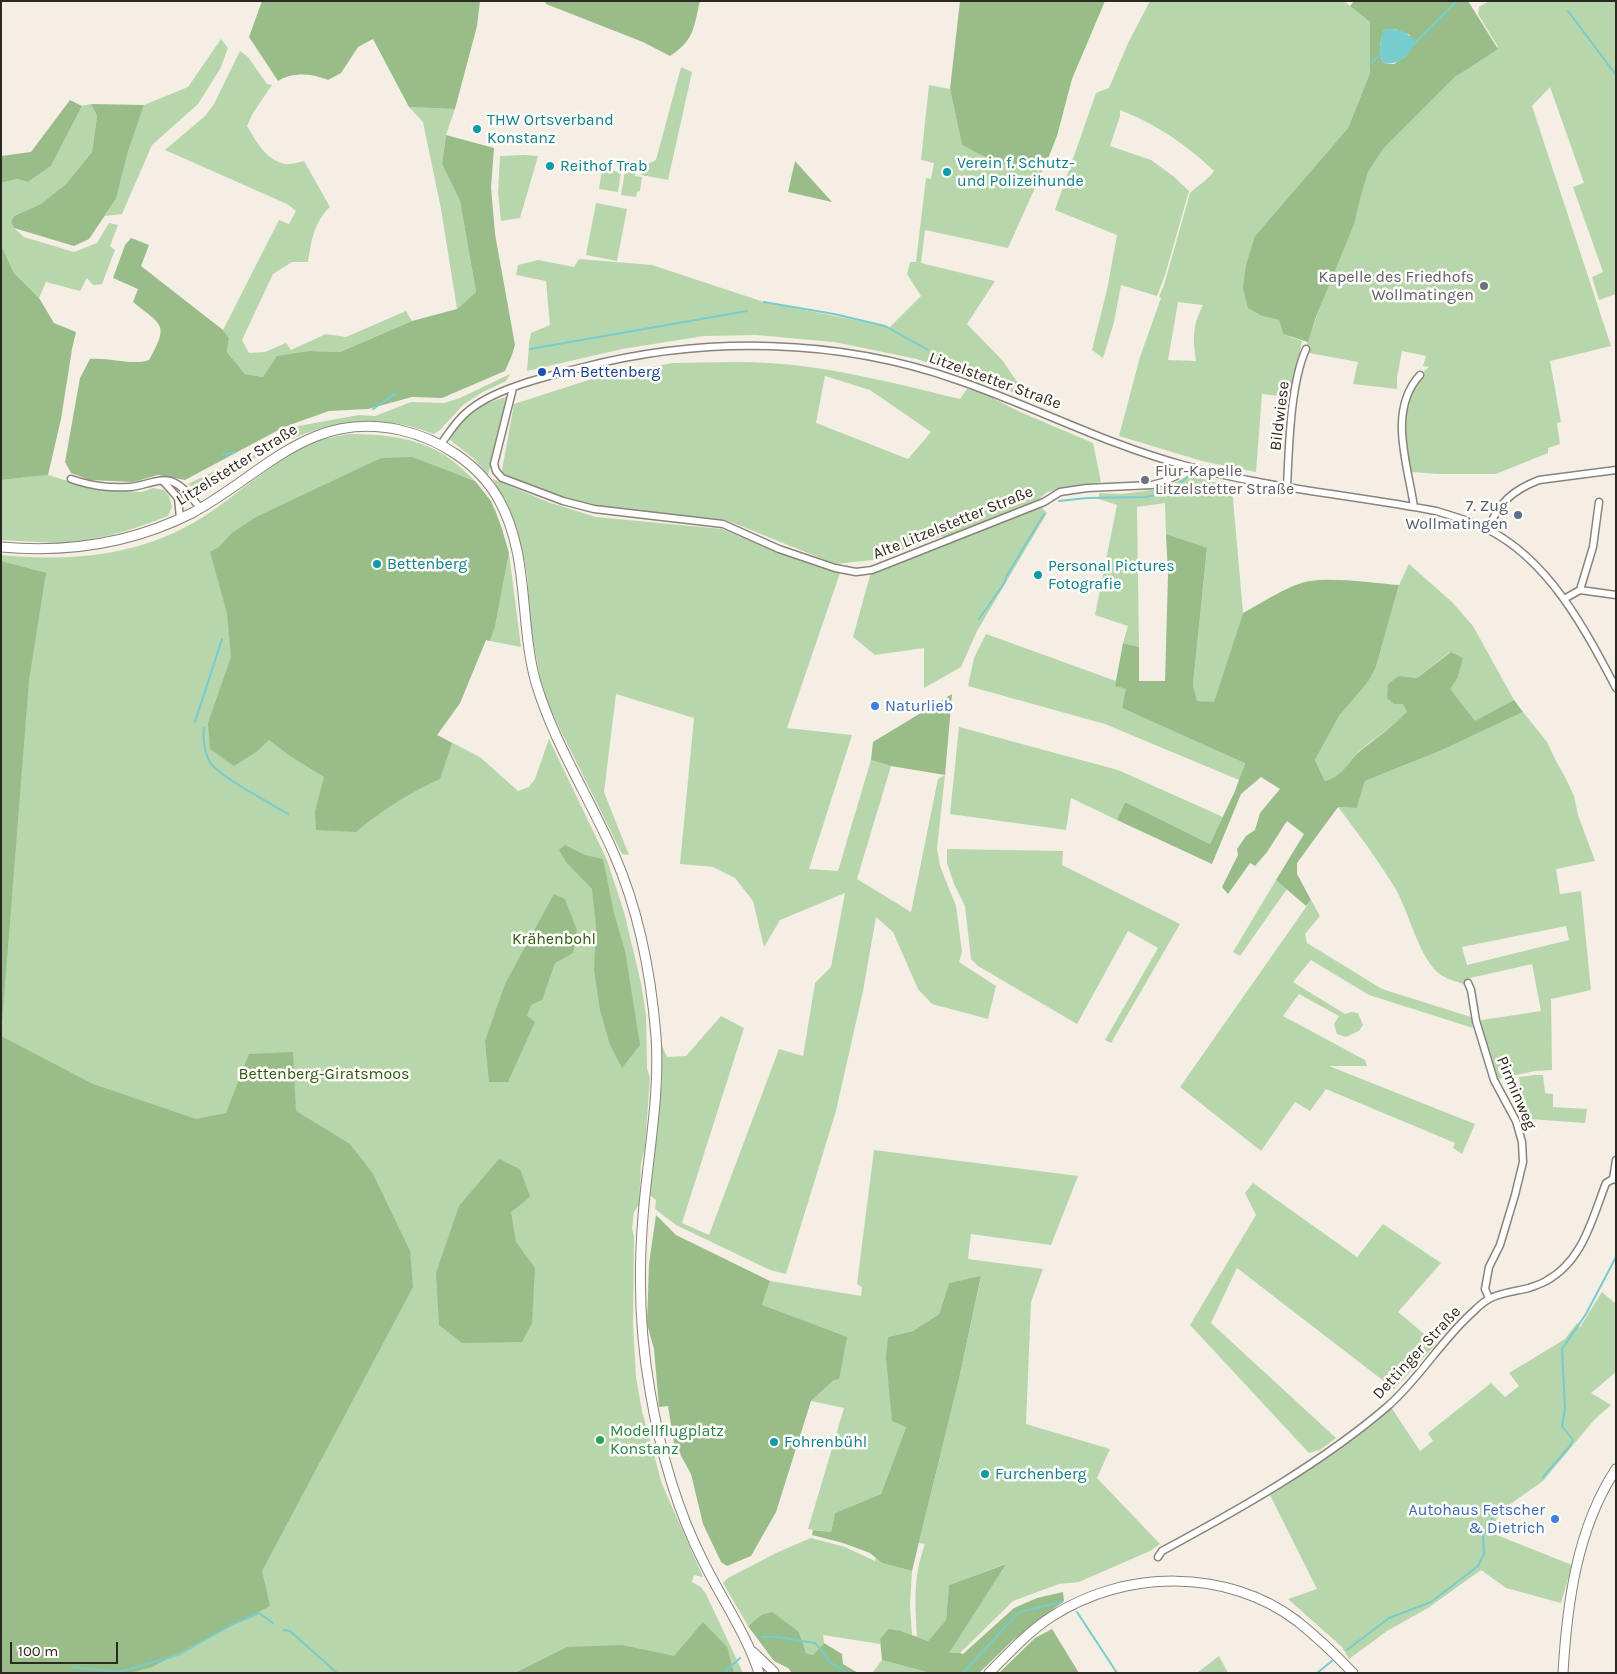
<!DOCTYPE html>
<meta charset="utf-8">
<style>
body{margin:0}
#map{position:relative;width:1617px;height:1674px;overflow:hidden;background:#f5eee4;font-family:Karla,sans-serif}
canvas{display:block}
.frame{position:absolute;inset:0;border:2px solid #2b2824;pointer-events:none}
.scale{position:absolute;left:10px;top:1642px;width:108px;height:22px;box-sizing:border-box;border:2px solid #2b2824;border-top:0;padding-left:6px;font-size:15px;line-height:18px;white-space:nowrap;color:#2b2824;-webkit-text-stroke:4px #fffcf8;paint-order:stroke}
</style>
<div id="map">
<canvas width="1617" height="1674"></canvas>
<div class="frame"></div>
<div class="scale">100 m</div>
</div>
<script>
const ctx = document.querySelector('canvas').getContext('2d');
ctx.lineJoin = 'round';
function fillPath(path, color) {
  ctx.fillStyle = color;
  ctx.fill(path, 'evenodd');
}
function stroke(path, color, width, dash) {
  ctx.strokeStyle = color;
  ctx.lineWidth = width;
  ctx.lineCap = dash ? 'butt' : 'round';
  ctx.setLineDash(dash || []);
  ctx.stroke(path);
}
function label(font, color, halo, rows, align = 'center') {
  ctx.font = font + ' Karla,sans-serif';
  ctx.lineWidth = 5;
  ctx.setLineDash([]);
  ctx.textBaseline = 'middle';
  ctx.strokeStyle = halo;
  ctx.fillStyle = color;
  for (const [text, x, y, turn = 0] of rows) {
    ctx.save();
    ctx.translate(x, y);
    ctx.rotate((+turn || 0) * Math.PI / 180);
    ctx.textAlign = isNaN(turn) ? turn : align;
    if (halo) ctx.strokeText(text, 0, 0);
    ctx.fillText(text, 0, 0);
    ctx.restore();
  }
}
fillPath(new Path2D(`
 M1150,1H1344L1370,22V73L1348,128L1255,236L1262,316L1279,320L1283,334L1302,341L1290,397L1262,394L1256,472L1202,461L1119,436L1140,357L1161,298L1159,297L1164,285L1190,193C1198,185 1208,180 1214,171C1187,145 1156,124 1120,110V116L1110,146L1151,160L1173,176L1189,191L1165,275L1157,296L1121,285L1114,322L1103,358L1092,350L1107,290L1117,235L1055,210L1096,93L1109,88L1128,43ZM1178,302L1203,305C1192,327 1193,338 1196,361L1168,360Z
 M1489,1H1616V294L1599,300L1592,277L1603,272L1573,187L1584,183L1550,87L1532,106L1611,346L1550,361L1561,422L1557,423L1560,444L1548,448V453L1496,474H1438L1411,472L1404,453L1405,401L1420,375L1429,367L1423,366L1426,356L1402,351L1397,378V389L1353,384L1358,362L1304,352L1368,172L1384,148L1455,77L1498,47L1478,14L1479,7Z
 M221,39L228,48L220,69L198,104L152,145L122,214L105,216L116,199L128,152L144,105L188,87Z
 M240,51L248,57L267,84L272,85L253,113L247,126C256,141 266,160 285,164C291,165 299,162 304,161L330,207C314,222 311,242 308,262H292L273,274L242,340L249,353L265,352L286,343L291,350L326,334L346,337L406,311L412,321L340,352L310,351L263,377L245,374L227,352L229,338L223,330L279,220L289,224L296,211L287,204L165,150L205,116L214,104Z
 M681,67L692,72L668,180L641,175L644,166L656,160Z
 M929,85L950,89L962,145L1000,165L1047,161L1008,248L925,230L921,263L995,281L967,324L1003,361L1027,397L917,359L834,342L756,335L704,336L622,349L527,371L529,344L531,333L550,325L546,281L516,275L518,265L538,260L574,267L579,259L652,265L764,302L890,327L921,296L907,274L910,262H916L926,178L931,179L934,163L921,160Z
 M91,104L97,116L92,152L66,184L41,204L14,216L11,222L14,228L24,237L74,252L97,243L109,223L118,225L110,246L115,250L102,284L93,285L87,278L80,291L46,282L39,298L14,273L1,245V183L17,179L28,182L51,166L82,106Z
 M409,107L455,109L446,135L442,164L460,201L476,292L457,309L441,209L423,122Z
 M524,155L538,156L520,218L501,221L498,193L500,156Z
 M602,169L621,172L618,192L599,189Z
 M625,171L635,173V176L642,177L640,191L637,192L636,197L621,195Z
 M596,203L627,209L617,261L586,255Z
 M673,363C705,363 737,361 769,363C834,367 897,384 960,399L967,389L983,393L1018,411L1093,443L1101,482L1047,492L1036,502L1047,513L977,631L961,667L924,688V648L875,655L853,637L871,572L944,538L942,536L873,560L835,564L726,520L594,506L563,498L504,477L502,470L514,404L601,376ZM825,376L870,390L931,432L908,459L816,423Z
 M510,374L506,381L481,393L463,405L440,430L434,434C341,398 276,444 199,492L188,484L229,464L293,427L359,415L375,416L411,402L444,403L460,398Z
 M506,397L503,416L488,475L473,458L450,440C459,413 480,405 506,397Z
 M349,434C382,434 417,437 446,456C456,463 466,472 475,481L463,476L480,499L495,509L503,532L495,606L486,639L460,703L437,735L480,757L518,791L529,787L535,779L549,739L607,860L624,912L641,983L646,1015L647,1068L650,1078L645,1147L641,1164L639,1205L634,1212L632,1228L634,1237L633,1325L636,1377L642,1411L662,1484L703,1577L694,1575L692,1582L701,1587L706,1594L743,1673H1V555C71,562 142,556 203,517C241,493 276,457 320,440C329,437 340,436 349,434Z
 M48,475L97,490L142,492L153,488L164,490L169,496L172,507L168,516C137,528 105,539 71,542C48,544 24,541 1,540V480Z
 M1189,475L1232,487L1243,613L1214,703L1197,701L1193,685L1207,549L1166,534L1165,503L1137,507L1139,647L1123,643L1128,626L1095,615L1117,505L1099,499V493L1122,494L1165,488Z
 M493,479L548,502L596,517L722,529L777,552L841,570L787,728L852,735L809,869L838,871L871,760L891,766L857,879L911,912L938,779L945,775L937,848L940,866L956,906L962,952L959,962L996,986L988,1019L932,1004L918,989L893,932L876,917L863,991L836,1111L786,1274L770,1270L676,1225L655,1209L656,1200L648,1194L662,1080L661,1043L667,1057L686,1056L721,1016L744,1028L682,1223L709,1235L779,1049L803,1056L815,983L831,967L845,893L780,920L764,947L753,901L735,878L713,867L680,864L694,718L616,694L604,792L629,855L622,854L551,711L541,681L531,630L527,575L523,555L515,525Z
 M509,553L521,647L490,641L495,627Z
 M1409,564L1452,602L1473,626L1514,700L1475,722L1449,689L1457,679L1450,652L1417,678L1399,676L1403,704L1408,712C1392,727 1375,738 1359,751C1345,765 1346,774 1325,781L1315,760L1339,716L1368,682L1376,667L1399,585Z
 M986,634L1116,681V686L1127,689L1122,708L1245,762L1239,780L1105,724L968,686L974,658Z
 M1523,712L1547,742L1556,761L1565,777L1574,796L1578,815L1595,861L1556,869L1560,894L1581,891L1591,990L1551,999L1552,1070L1535,1071L1494,1080L1476,1021L1541,1011L1532,964L1470,978L1466,985C1459,982 1448,980 1441,975C1419,960 1409,911 1395,888C1378,860 1358,833 1338,807L1357,808L1365,781L1440,751ZM1566,926L1569,940L1467,965L1462,947Z
 M959,727L1118,770L1223,817L1210,844L1125,802L1117,820L1071,798L1066,830L950,814Z
 M947,849L1063,851L1062,865L1180,924L1111,1043L1105,1040L1158,948L1128,931L1077,1024L978,966L971,959L965,906L954,884L947,863Z
 M1276,880L1287,889L1240,956L1233,952Z
 M1311,900L1320,916L1305,934L1307,943L1382,989L1471,1017L1473,1028L1369,995L1311,960L1293,982L1345,1014L1351,1012L1358,1013L1363,1025L1359,1031L1346,1037L1337,1034L1334,1024L1339,1016L1299,994L1283,1016L1365,1060L1367,1066H1329L1475,1124L1462,1154L1453,1148L1455,1143L1326,1089L1310,1111L1295,1102L1261,1151L1180,1087Z
 M1535,1075H1543L1545,1093L1553,1094V1107L1587,1109L1585,1123L1529,1119L1523,1111L1519,1077Z
 M874,1150L1078,1176L1051,1245L971,1234L968,1259L1043,1269L1031,1302L1026,1424L1110,1449L1097,1478L1160,1544L1150,1551L1079,1582L1059,1584L1013,1601L960,1653H948L1005,1564L949,1585L946,1620L928,1641L917,1637C915,1601 913,1578 925,1544L919,1543L959,1379L981,1277L949,1283L939,1314L913,1331L888,1337L906,1427L881,1494L835,1513L831,1532L808,1529L844,1408L811,1401L834,1380L762,1305L770,1281L861,1296L862,1287L857,1284Z
 M1253,1183L1357,1257L1383,1224L1441,1263L1398,1312L1436,1344L1394,1389L1237,1268L1211,1323L1336,1438L1320,1450L1309,1453L1190,1325L1256,1215L1245,1193Z
 M1602,1292L1616,1304V1372L1591,1393L1611,1405L1594,1420L1543,1481L1502,1510L1489,1532L1572,1565L1561,1603L1506,1588L1481,1570L1428,1608L1387,1631L1349,1659L1342,1647L1288,1599L1317,1589L1270,1495L1310,1468L1391,1407L1420,1451L1433,1441L1428,1433L1491,1383L1505,1397L1519,1386L1509,1373L1565,1339L1577,1323L1580,1327Z
 M811,1538L845,1547L875,1561L876,1558L882,1563L912,1571L910,1605L912,1635L901,1631L880,1639V1644L823,1635L824,1643L813,1655L806,1653L799,1632L761,1615L748,1626L723,1583L728,1578L776,1553Z
 M1219,1656L1228,1673H1197Z
 M882,1660L930,1673H872Z`), '#b8d6ab');
fillPath(new Path2D(`
 M262,1H480L477,26L455,109L409,107L373,39L358,47L341,73L328,80C312,73 292,72 278,81L249,37Z
 M545,1H700C693,29 695,39 670,56L643,42L546,4Z
 M960,1H1105L1072,79L1057,136L1047,161L1000,165L962,145L950,89Z
 M1354,1H1468L1498,49L1455,77L1384,148L1368,172L1361,195L1354,224L1316,317L1308,342L1283,334L1279,320L1262,316L1248,308L1243,288L1246,265L1255,236L1348,128L1370,73V22L1350,6ZM1395,29L1410,35L1406,56L1394,64L1383,63C1378,50 1380,42 1384,30Z
 M70,100L82,106L51,166L28,182L17,179L1,183V156L31,152Z
 M91,104L144,105L128,152L116,199L89,239L74,246L14,228L11,222L14,216L41,204L66,184L92,152L97,116Z
 M446,135L494,148L491,187L495,234L515,345L512,355L505,371L442,398L412,397L368,409L329,411L284,427L185,480L158,475L133,482L90,480L71,473L65,462L80,378L90,359C110,357 131,366 149,360C169,324 163,326 133,302L138,289L113,278L125,245L131,238L149,245L141,266L223,330L229,338L227,352L245,374L263,377L277,356L310,351L340,352L412,321L457,309L476,292L460,201L442,164Z
 M795,161L832,202L788,192Z
 M1,245L14,273L39,298L54,323L76,332L72,349L61,419L48,475L1,480Z
 M412,457L475,481L491,501L502,529L509,553L495,627L490,641L486,640L460,703L437,735L452,743L440,779C407,794 384,809 356,832L316,830L315,811L324,777L290,756L269,740L256,752L234,766L210,749L208,723L231,657L227,613L210,552L219,547L232,533L256,517L381,458Z
 M1166,534L1207,548L1193,685L1197,701L1214,702L1243,613C1262,603 1290,584 1310,581C1334,577 1373,583 1399,585L1376,667L1368,682L1339,716L1315,760L1325,781C1346,774 1346,763 1361,750C1377,738 1393,726 1407,712L1403,704H1394L1387,698L1388,684L1399,676L1417,678L1451,652L1463,658L1457,679L1450,689L1475,721L1514,700L1523,712L1440,751L1365,781L1357,808L1338,807L1297,863V874L1311,900L1306,906L1276,880L1304,834L1287,821L1267,852L1255,866L1250,863L1228,894L1222,887L1238,855L1237,849L1246,836L1255,830L1260,813L1280,789L1261,777L1241,794L1212,864L1117,820L1125,802L1210,844L1235,791L1245,763L1122,708L1126,689L1115,686L1123,643L1139,647V681H1165L1168,575Z
 M1,561L46,573L29,680L1,1036Z
 M952,694L945,775L891,766L871,760L873,742Z
 M565,845L585,855L603,859L614,913L625,951L640,1045L622,1068L610,1045L600,1010L594,970L596,926L592,889L566,862L559,850Z
 M554,894L565,899L577,930L573,953L555,963L542,1000L531,1005L527,1016L535,1022L508,1082H489L485,1041L505,984Z
 M1,1036L93,1084L196,1119L226,1113L249,1054L293,1052L296,1111L350,1144L373,1174L410,1251L413,1287L262,1571L270,1606L152,1667L130,1673H1Z
 M499,1159L520,1169L530,1197L511,1212L516,1242L535,1268L532,1323L522,1342L462,1343L439,1325L436,1273L459,1206Z
 M656,1215L676,1235L770,1281L762,1305L847,1337L839,1379L834,1380L811,1401L776,1512L751,1556L727,1566L721,1562L703,1524L691,1474L674,1443L668,1406L659,1407L654,1349L647,1324L649,1264Z
 M981,1276L959,1379L912,1571L882,1563L870,1553L843,1543L812,1535L813,1530L831,1532L835,1513L881,1494L906,1427L892,1421L886,1358L888,1337L913,1331L939,1314L949,1283Z
 M1006,1564L949,1653H960L963,1654L1014,1608L1037,1598L1063,1592L1064,1601L1012,1641L979,1673H930L882,1660L880,1639L889,1629L901,1631L928,1641L946,1620L949,1585Z
 M772,1612L799,1632L806,1653L813,1655L824,1643L842,1654L843,1664L858,1673H792L788,1668L774,1661L748,1626L761,1615Z
 M703,1622L727,1647L734,1673H515L567,1647L622,1645L674,1656Z
 M1052,1629L1079,1673H999L1035,1638Z`), '#98bd89');
fillPath(new Path2D(`
 M1384,29C1398,28 1408,32 1416,43C1406,57 1401,65 1383,63C1378,50 1380,42 1384,29Z`), '#77ccce');
stroke(new Path2D(`
 M1568,11L1616,75
 M1414,44L1457,1
 M1370,64L1381,54
 M764,302L834,314L885,326L928,350
 M530,349L747,311
 M373,409L395,394
 M223,455L234,452
 M1059,501L1087,498L1146,497L1169,492L1190,475
 M979,619L1005,582L1006,577L1044,514
 M195,722L222,639
 M204,728C203,739 204,752 210,762C218,776 272,804 288,814
 M1543,1477L1570,1446L1573,1440L1562,1426L1565,1409L1562,1349L1586,1314L1616,1257
 M1077,1612L1117,1673
 M284,1630L290,1631L337,1673
 M762,1637H778L815,1643L830,1662L847,1673
 M1347,1650L1389,1618L1431,1602L1478,1566L1484,1554L1483,1535L1497,1511L1503,1504
 M72,1667L119,1672L178,1655L231,1625L259,1613L273,1623
 M724,1673L740,1658
 M963,1673L1019,1612L1062,1602
 M1317,1673L1332,1661`), '#77ccce', 2);
const street = new Path2D(`
 M513,388L494,464L496,471L502,478L563,501L594,509L723,524L779,549L835,568L856,572L872,570L1044,502L1060,492L1087,488L1152,485L1163,482L1176,476L1183,465
 M441,444C449,433 456,421 467,412C494,388 549,376 584,367C705,336 838,338 957,380C1033,406 1105,444 1183,465C1266,488 1352,495 1436,511C1453,516 1470,521 1487,529C1549,560 1585,629 1616,688
 M71,479C92,486 107,488 129,487C143,487 162,475 175,483C185,488 193,499 200,508
 M163,481L178,498L180,518
 M1287,487C1289,447 1290,385 1306,349
 M1414,507C1408,465 1387,411 1420,375
 M1488,530C1498,503 1513,490 1539,480L1616,470
 M1580,590L1593,547L1599,502
 M1580,590L1616,595
 M1564,599L1580,590
 M1468,983L1471,990L1476,1021L1494,1080L1516,1121L1522,1142L1523,1162L1515,1195L1500,1245L1489,1267L1485,1289L1489,1298
 M1613,1179L1616,1160
 M1158,1557L1162,1551C1238,1510 1322,1463 1388,1406C1420,1378 1442,1339 1474,1311C1478,1307 1483,1302 1489,1299C1499,1293 1517,1291 1529,1288C1534,1286 1541,1284 1546,1281C1583,1261 1592,1219 1606,1183L1613,1179L1616,1180`);
const secondary = new Path2D(`
 M1,547C68,553 131,544 192,513C263,475 309,410 400,430C440,439 479,464 499,500C530,556 519,623 536,683C554,743 589,797 614,854C639,911 651,974 656,1036C660,1092 649,1149 644,1205C638,1267 639,1329 650,1391C660,1450 676,1508 703,1561C721,1598 746,1633 759,1673
 M753,1652L774,1672
 M989,1673C1009,1653 1028,1632 1051,1617C1124,1569 1227,1568 1297,1621C1317,1637 1336,1655 1353,1673
 M1563,1673C1567,1603 1577,1528 1616,1469`);
stroke(street, '#8a837a', 9);
stroke(secondary, '#8a837a', 11);
stroke(street, '#fff', 6);
stroke(secondary, '#fff', 9);
for (const [x, y, r, color] of [
 [477,129,5,"#0f9aa8"],
 [550,166,5,"#0f9aa8"],
 [947,172,5,"#0f9aa8"],
 [1484,286,5,"#6b7280"],
 [542,372,5,"#1a4fb4"],
 [1145,480,5,"#6b7280"],
 [1518,515,5,"#5c6f8a"],
 [377,564,5,"#0f9aa8"],
 [1038,575,5,"#0f9aa8"],
 [875,706,5,"#3f7fe0"],
 [600,1440,5,"#2e9e5b"],
 [774,1442,5,"#0f9aa8"],
 [985,1474,5,"#0f9aa8"],
 [1555,1519,5,"#3f7fe0"]
]) {
  const dot = new Path2D();
  dot.arc(x, y, r, 0, 2 * Math.PI);
  ctx.fillStyle = color;
  ctx.fill(dot);
  stroke(dot, '#fffcf8', 2);
}
label('16px', '#0d838f', '#fffcf8', [
 ["THW Ortsverband",487,120],
 ["Konstanz",487,138],
 ["Verein f. Schutz-",957,163],
 ["und Polizeihunde",957,181],
 ["Reithof Trab",560,166],
 ["Bettenberg",387,564],
 ["Personal Pictures",1048,566],
 ["Fotografie",1048,584],
 ["Fohrenbühl",784,1442],
 ["Furchenberg",995,1474]
], 'left');
label('16px', '#5b616d', '#fffcf8', [
 ["Kapelle des Friedhofs",1474,277],
 ["Wollmatingen",1474,295],
 ["Flur-Kapelle",1155,471,"left"],
 ["Litzelstetter Straße",1155,489,"left"]
], 'right');
label('16px', '#164399', '#fffcf8', [
 ["Am Bettenberg",552,372]
], 'left');
label('16px', '#2b2824', '#fffcf8', [
 ["Litzelstetter Straße",995,381,20],
 ["Bildwiese",1280,416,-83],
 ["Litzelstetter Straße",237,465,-32],
 ["Alte Litzelstetter Straße",953,523,-22],
 ["Pirminweg",1516,1093,67],
 ["Dettinger Straße",1417,1353,-47]
]);
label('16px', '#4e5e75', '#fffcf8', [
 ["7. Zug",1508,506],
 ["Wollmatingen",1508,524]
], 'right');
label('16px', '#366cbe', '#fffcf8', [
 ["Naturlieb",885,706],
 ["Autohaus Fetscher",1545,1510,"right"],
 ["& Dietrich",1545,1528,"right"]
], 'left');
label('16px', '#2c5a12', '#fffcf8', [
 ["Krähenbohl",554,939],
 ["Bettenberg-Giratsmoos",324,1074]
]);
label('16px', '#27864d', '#fffcf8', [
 ["Modellflugplatz",610,1431],
 ["Konstanz",610,1449]
], 'left');
</script>
